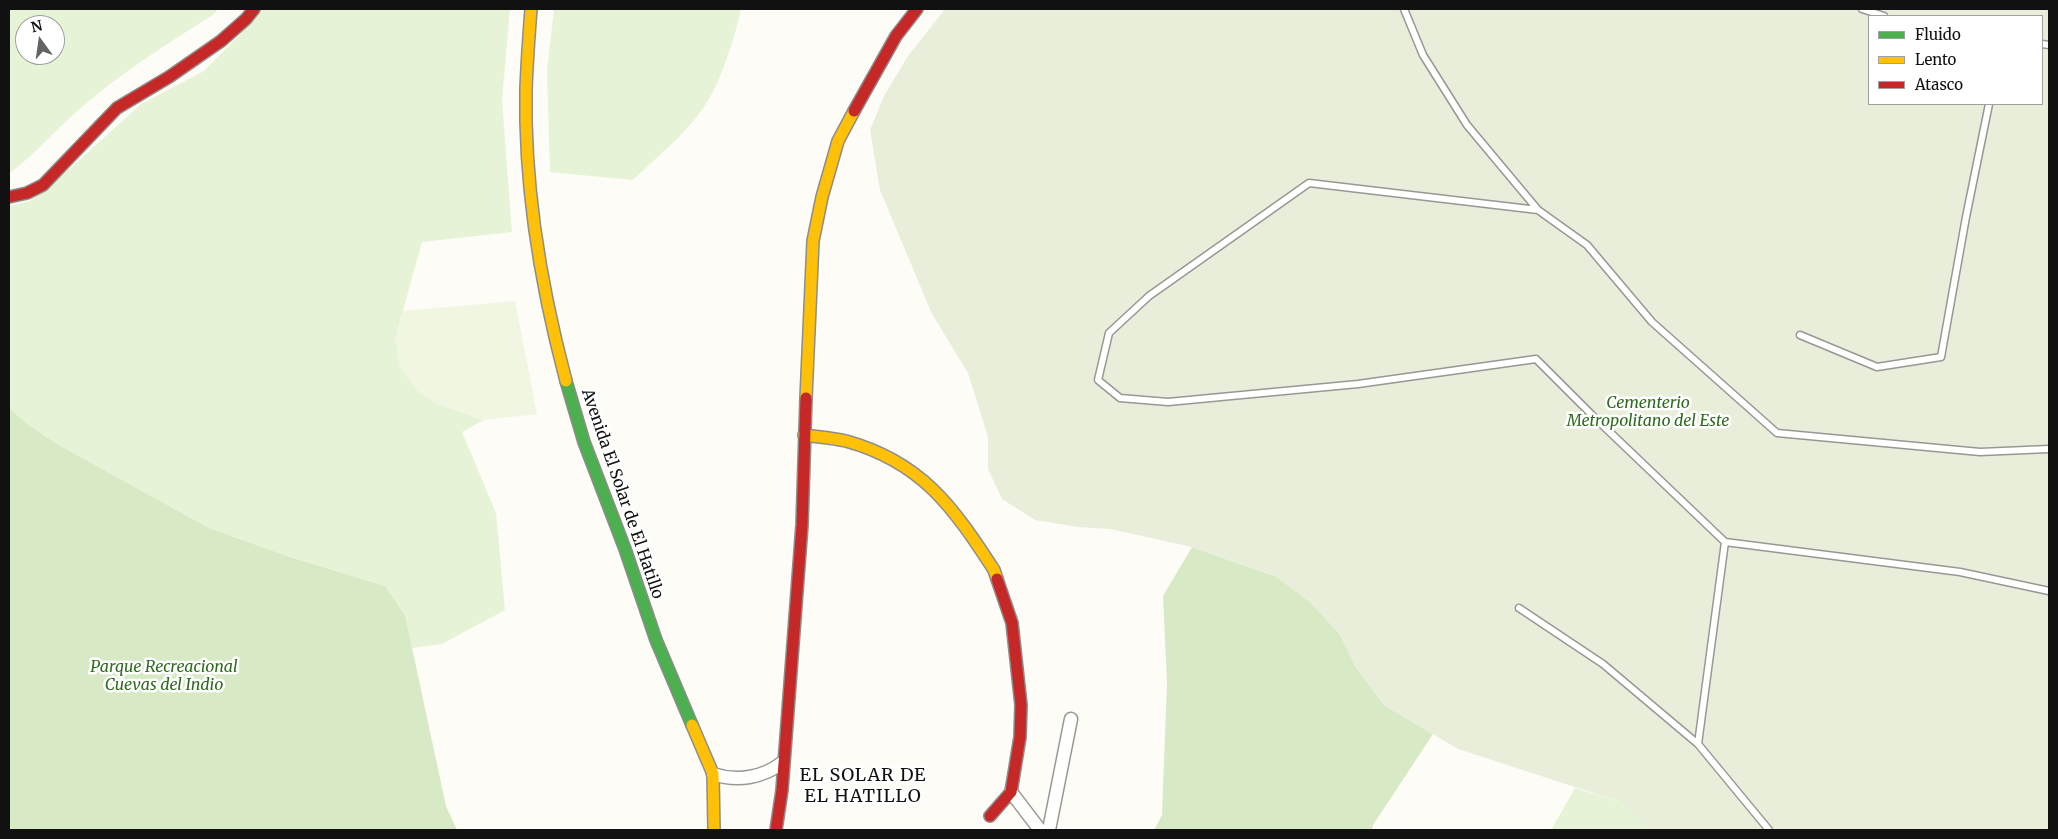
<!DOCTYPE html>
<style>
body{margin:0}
#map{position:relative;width:2058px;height:839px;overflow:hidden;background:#fdfcf7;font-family:Merriweather,serif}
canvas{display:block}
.frame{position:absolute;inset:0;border:10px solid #111;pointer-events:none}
.legend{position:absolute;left:1868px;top:15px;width:175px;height:90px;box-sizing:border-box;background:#fff;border:1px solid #a0a0a0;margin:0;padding:6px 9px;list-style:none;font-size:15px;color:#111}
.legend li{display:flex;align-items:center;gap:10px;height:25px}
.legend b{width:25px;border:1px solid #a0a0a0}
.north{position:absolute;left:15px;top:15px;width:50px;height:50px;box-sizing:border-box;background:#fff;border:1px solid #a0a0a0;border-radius:50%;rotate:346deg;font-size:14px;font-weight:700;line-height:20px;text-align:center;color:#111}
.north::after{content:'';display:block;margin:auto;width:18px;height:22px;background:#646362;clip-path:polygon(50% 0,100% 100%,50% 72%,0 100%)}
</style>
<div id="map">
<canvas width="2058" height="839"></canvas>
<div class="frame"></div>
<ul class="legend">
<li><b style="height:6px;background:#4caf50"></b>Fluido</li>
<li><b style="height:6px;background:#ffc107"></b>Lento</li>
<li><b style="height:6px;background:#c62828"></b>Atasco</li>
</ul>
<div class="north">N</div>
</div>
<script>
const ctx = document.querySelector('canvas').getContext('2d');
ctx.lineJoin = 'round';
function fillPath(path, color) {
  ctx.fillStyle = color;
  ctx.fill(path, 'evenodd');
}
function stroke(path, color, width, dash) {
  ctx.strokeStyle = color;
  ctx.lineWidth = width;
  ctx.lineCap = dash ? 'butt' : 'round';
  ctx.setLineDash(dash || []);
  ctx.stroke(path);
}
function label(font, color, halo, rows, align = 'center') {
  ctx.font = font + ' Merriweather,serif';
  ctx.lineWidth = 5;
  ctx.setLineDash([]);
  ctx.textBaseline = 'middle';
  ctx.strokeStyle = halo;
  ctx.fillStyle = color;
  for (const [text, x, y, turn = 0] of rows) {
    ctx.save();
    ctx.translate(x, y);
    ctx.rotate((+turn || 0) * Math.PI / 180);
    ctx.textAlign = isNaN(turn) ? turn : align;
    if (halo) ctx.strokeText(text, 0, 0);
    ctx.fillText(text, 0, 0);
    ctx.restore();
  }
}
fillPath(new Path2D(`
 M9,9H218L214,14C169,43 122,72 82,107C57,128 37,153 11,172L9,171ZM25,25H55V55H25Z
 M261,9H510L502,100L512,232L422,242L395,339L418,391L438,404L484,420L462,432L496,513L505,610L442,644L412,648L405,615L385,586L290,557L209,528L57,444L26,423L9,408V206L30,201L65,173L141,104L204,71L255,19Z
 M554,9H741C736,33 722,78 709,99C690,131 659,155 633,180L550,172L547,70Z
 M1575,788L1621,802L1649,830H1551Z`), '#e7f3d7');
fillPath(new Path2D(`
 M9,408L26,423L57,444L209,528L290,557L385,586L405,615L446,806L457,830H9Z
 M1192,547L1277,577L1310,602L1340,634L1355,666L1384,705L1433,734L1373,825L1372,830H1154L1162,815L1167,683L1163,596Z`), '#d8eac5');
fillPath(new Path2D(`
 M945,9H2049V830H1649L1621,802L1458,749L1384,705L1355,666L1340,634L1310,602L1277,577L1192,547L1110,529L1078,527L1035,520L1002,499L988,469V437L968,373L932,314L880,190L870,130L884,96L908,56ZM1869,16H2042V104H1869Z`), '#e9eedb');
fillPath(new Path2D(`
 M515,301L537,414L484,420L438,404L418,391L400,367L395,339L403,311Z`), '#f0f6e1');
const lane = new Path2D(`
 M1404,9L1423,55L1467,125L1538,210
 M1862,9L1884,16
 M2042,44L2049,45
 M1800,335L1877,367L1941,357L1966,217L1989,104
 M1725,542L1960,572L2049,591
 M1519,608L1603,664L1698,744L1725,542L1594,417L1536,359L1358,384L1168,402L1120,398L1098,380L1109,333L1149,296L1309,183L1538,210L1587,245L1652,322L1777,433L1980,452L2049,449
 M1698,744L1769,830`);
const street = new Path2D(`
 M713,774C737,782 763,778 783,762
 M1011,792L1040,830
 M1049,830L1071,719`);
const fast = new Path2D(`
 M566,381L584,442L625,549L656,640L692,725`);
const slow = new Path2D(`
 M531,9C529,35 527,62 526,89C524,186 541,287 566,381
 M806,398L813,241L822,197L838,141L854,111
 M804,435C818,437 832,438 846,441C922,462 953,507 994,570L997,579
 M692,725L713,774L714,830`);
const jam = new Path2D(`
 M854,111L896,36L917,9
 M9,197L27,193L43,185L117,108L169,77L221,41L246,19L254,9
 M990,816L1011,792L1020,737L1021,705L1012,623L997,579
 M776,830L782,790L802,525L806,398`);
stroke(lane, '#979795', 9);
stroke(street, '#979795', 15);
stroke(fast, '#8e8d8b', 14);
stroke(slow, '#8e8d8b', 14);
stroke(jam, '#8e8d8b', 14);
stroke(lane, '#fffffe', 6);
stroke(street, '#fffffe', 12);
stroke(fast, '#4caf50', 11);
stroke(slow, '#ffc107', 11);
stroke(jam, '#c62828', 11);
label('italic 16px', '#2f6b1f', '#fff', [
 ["Cementerio",1648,403],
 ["Metropolitano del Este",1648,421],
 ["Parque Recreacional",164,667],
 ["Cuevas del Indio",164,685]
]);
label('16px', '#111', '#fff', [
 ["Avenida El Solar de El Hatillo",622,494,71]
]);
ctx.letterSpacing = '1px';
label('18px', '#111', '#fff', [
 ["EL SOLAR DE",863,776],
 ["EL HATILLO",863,797]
]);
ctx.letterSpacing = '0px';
</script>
